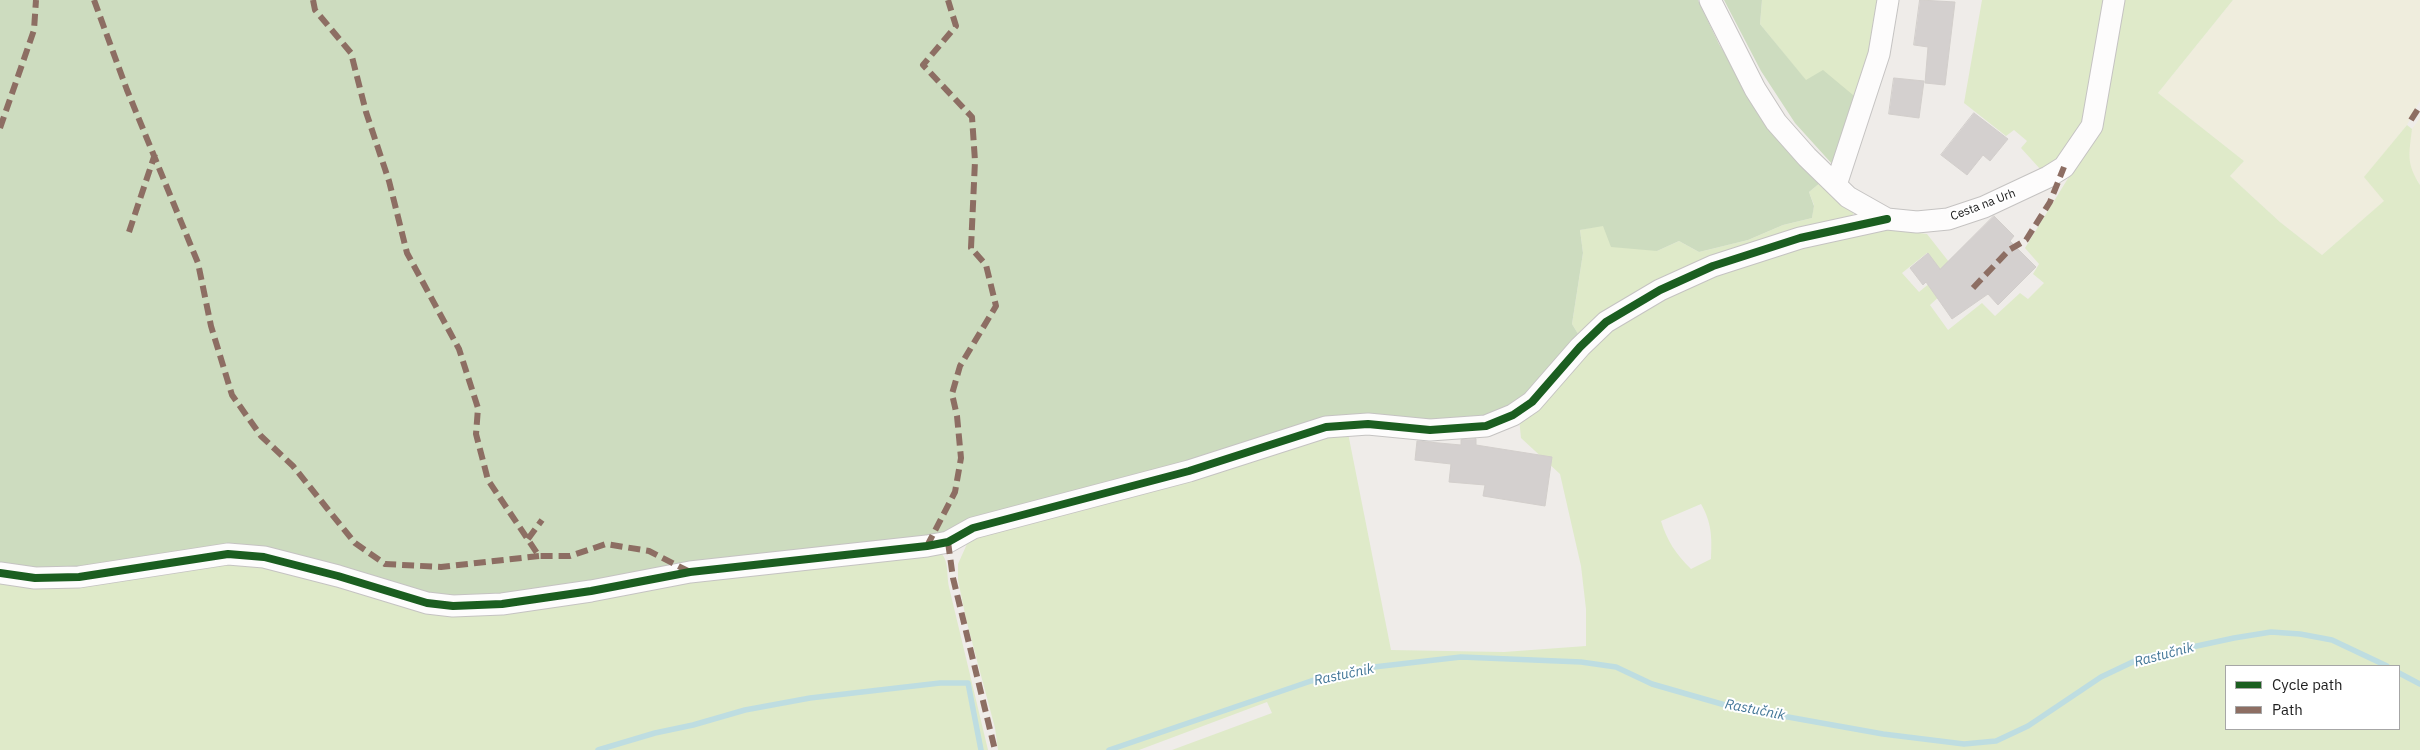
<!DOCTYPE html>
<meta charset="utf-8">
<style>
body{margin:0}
#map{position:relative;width:2420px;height:750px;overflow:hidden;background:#efece9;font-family:"IBM Plex Sans",sans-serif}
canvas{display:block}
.legend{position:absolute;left:2225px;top:665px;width:175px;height:65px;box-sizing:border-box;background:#fff;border:1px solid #a6a6a6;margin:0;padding:6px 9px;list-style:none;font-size:15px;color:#212121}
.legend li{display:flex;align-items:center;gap:10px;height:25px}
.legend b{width:25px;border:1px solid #a6a6a6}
</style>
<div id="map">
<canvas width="2420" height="750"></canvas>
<ul class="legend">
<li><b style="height:6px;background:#1b5e20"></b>Cycle path</li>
<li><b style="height:6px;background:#8d6e63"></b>Path</li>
</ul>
</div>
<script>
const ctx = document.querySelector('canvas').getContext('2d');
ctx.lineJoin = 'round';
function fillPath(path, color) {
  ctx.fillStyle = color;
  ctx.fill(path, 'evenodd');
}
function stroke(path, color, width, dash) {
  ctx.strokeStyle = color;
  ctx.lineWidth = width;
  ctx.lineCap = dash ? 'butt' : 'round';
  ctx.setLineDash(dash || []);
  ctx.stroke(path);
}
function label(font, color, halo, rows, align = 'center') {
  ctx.font = font + ' "IBM Plex Sans",sans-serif';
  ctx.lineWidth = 4;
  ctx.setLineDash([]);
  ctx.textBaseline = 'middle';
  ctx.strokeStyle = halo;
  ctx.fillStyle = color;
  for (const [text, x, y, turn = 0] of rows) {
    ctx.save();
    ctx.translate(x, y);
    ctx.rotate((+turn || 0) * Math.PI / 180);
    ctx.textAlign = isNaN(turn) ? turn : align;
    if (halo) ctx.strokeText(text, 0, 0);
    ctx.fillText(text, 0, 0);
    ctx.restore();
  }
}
fillPath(new Path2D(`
 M2233,0H2420V101L2407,125L2365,177L2385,201L2322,255L2280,222L2230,176L2244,161L2158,93Z
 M2420,118V185L2411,171L2408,153L2412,129Z`), '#efeddd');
fillPath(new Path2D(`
 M1762,0H1882L1859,100L1806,81L1760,24Z
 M1982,0H2107L2084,130L2059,162L2041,170L2021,148L2027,141L2014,130L2006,136L1964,103Z
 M2123,0H2233L2158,93L2244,161L2230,176L2280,222L2322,255L2384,201L2364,177L2407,125L2412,129C2409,154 2406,163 2420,185V750H1172L1272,713L1267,702L1139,750H998L995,728L966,619L958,580V564L971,535L1305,440L1348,433L1391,650L1504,652L1586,646V609L1581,566L1560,474L1521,438L1519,418L1582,351L1655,299L1793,244L1889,229L1927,234L1949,262L1958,279L1930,305L1948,330L1982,303L1995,316L2020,293L2028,299L2044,283L2033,274L2039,264L2025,248L2096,133ZM1927,253L1942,273L1919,292L1902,273ZM1701,504C1712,523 1712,538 1711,559L1691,569C1676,554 1667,541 1661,521ZM2226,666H2399V729H2226Z
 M1820,183L1854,213L1850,218L1780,238L1580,337L1572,324L1583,253L1580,230L1603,225L1657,251L1679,241L1699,252L1748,240L1783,225L1812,218L1814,205L1809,192Z
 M937,550C950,558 946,572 949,587L988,750H0V580L221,561L693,578Z`), '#dfeac9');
fillPath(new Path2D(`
 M0,0H1698L1719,44L1769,127L1820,183L1809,192L1814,206L1812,218L1783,225L1748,240L1699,252L1679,241L1657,251L1611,247L1603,226L1580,230L1583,253L1572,324L1580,337L1538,386L1489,419L1452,425L1369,416L947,534L455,602L300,560L129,567L0,568Z
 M1724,0H1762L1760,24L1806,80L1823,70L1859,100L1833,165L1795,123L1761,71Z`), '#cddcbf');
stroke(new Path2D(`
 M2399,673L2420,684
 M598,750L655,733L693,725L745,710L810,698L940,683H968L981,750
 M1109,750L1311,681L1365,668L1461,657L1581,662L1616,667L1652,684L1732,707L1883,734L1964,744L1996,741L2028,726L2101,677L2141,658L2234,638L2271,632L2300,634L2332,640L2387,666`), '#bedde1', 5.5);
const building = new Path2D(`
 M1920,0L1955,2L1945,85L1925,83L1928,47L1914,45Z
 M1894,78L1924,81L1919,118L1889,114Z
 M1974,113L2008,139L1990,161L1983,155L1967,175L1941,155Z
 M1994,216L2014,236L2010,241L2036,267L1998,305L1988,294L1952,319L1926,282L1923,285L1910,268L1928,253L1940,269Z
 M1476,439V445L1552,457L1545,506L1483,496L1485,485L1449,482L1451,464L1415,460L1417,441L1461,445V440Z`);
fillPath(building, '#d4d0cf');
stroke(building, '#d2cecb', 1);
const minor = new Path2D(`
 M1710,0L1755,89L1776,122L1807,157L1848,197L1887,219L1917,222L1948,219L1984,207L2048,177L2064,167L2092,126L2114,0
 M1836,185L1879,54L1888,0
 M0,573L35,578L79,577L228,554L264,557L338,576L427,603L453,606L502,604L591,591L690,572L927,546L948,542L973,528L1189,471L1326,427L1368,424L1430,430L1486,426L1513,415L1532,402L1580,347L1606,322L1660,290L1713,266L1800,238L1887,219`);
stroke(minor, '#c5c3c2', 23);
stroke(minor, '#fdfcfc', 21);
stroke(new Path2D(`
 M94,0L127,90L198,263L211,326L232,395L261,436L293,466L355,543L385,564L441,567L539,556
 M313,0L315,10L351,53L366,112L389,181L407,253L459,349L478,408L476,434L488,480L539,556H570L606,544L649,551L688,571
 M2411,120L2420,106
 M0,128L34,30L36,0
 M129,232L155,154
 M1973,288L2009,250L2026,240L2050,202L2064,167
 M528,539L542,520
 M948,542L953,578L995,750
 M927,546L955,492L961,458L957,416L952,394L960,366L996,306L986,265L971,248L975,161L972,117L923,65L956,26L948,0`), '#8d6e63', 6, [12, 6]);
stroke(new Path2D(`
 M0,573L35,578L79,577L228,554L264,557L338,576L427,603L453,606L502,604L591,591L690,572L927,546L948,542L973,528L1189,471L1326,427L1368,424L1430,430L1486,426L1513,415L1532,402L1580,347L1606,322L1660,290L1713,266L1800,238L1887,219`), '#1b5e20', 8);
label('12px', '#212121', '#fff', [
 ["Cesta na Urh",1983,205,-21]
]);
label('italic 14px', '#447798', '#fff', [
 ["Rastučnik",2164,655,-15],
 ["Rastučnik",1344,675,-12],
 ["Rastučnik",1755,710,11]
]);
</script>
